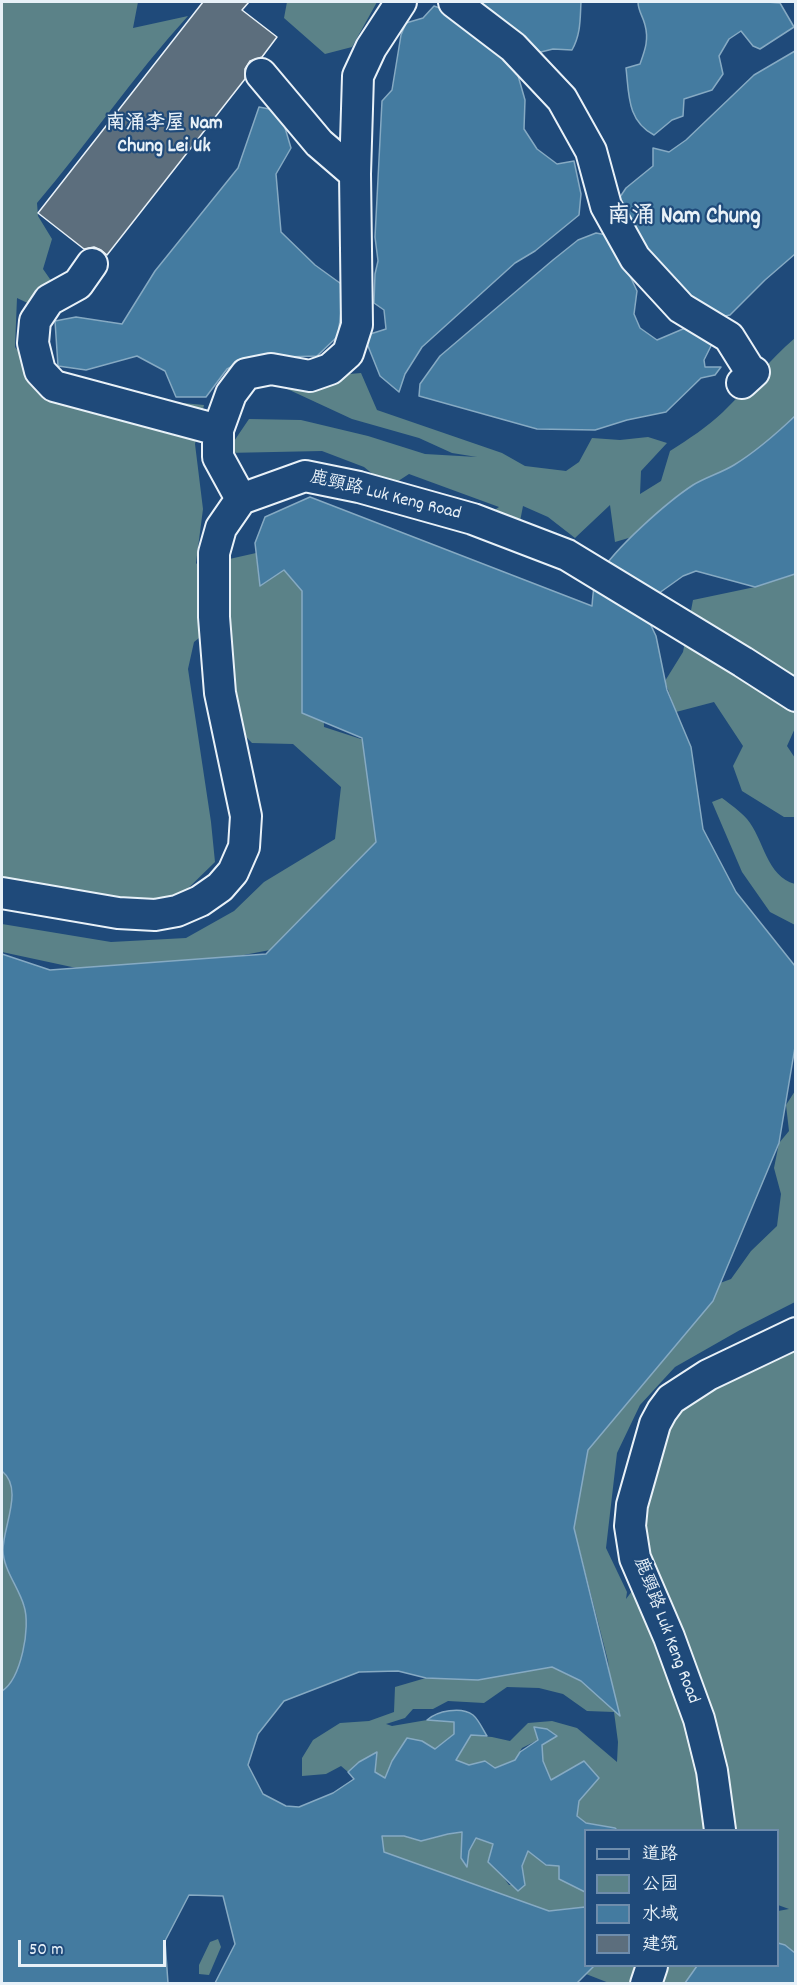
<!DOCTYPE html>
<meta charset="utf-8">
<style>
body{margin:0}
#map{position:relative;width:797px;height:1985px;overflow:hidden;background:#1f4a7a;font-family:Dekko,"LXGW WenKai TC",sans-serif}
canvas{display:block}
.frame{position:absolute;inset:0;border:3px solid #e8f1f8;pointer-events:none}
.legend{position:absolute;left:584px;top:1829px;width:195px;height:138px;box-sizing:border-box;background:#1f4a7a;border:2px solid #6f8dac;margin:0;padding:8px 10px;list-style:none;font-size:18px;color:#e8f1f8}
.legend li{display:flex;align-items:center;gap:12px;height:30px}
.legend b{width:30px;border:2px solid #6f8dac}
.scale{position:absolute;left:18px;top:1940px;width:148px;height:27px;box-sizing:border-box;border:3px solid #e8f1f8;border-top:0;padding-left:8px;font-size:18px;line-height:21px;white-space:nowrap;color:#e8f1f8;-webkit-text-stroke:4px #1f4a7a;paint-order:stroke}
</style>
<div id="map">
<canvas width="797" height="1985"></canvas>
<div class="frame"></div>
<ul class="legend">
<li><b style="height:8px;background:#1f4a7a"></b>道路</li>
<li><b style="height:16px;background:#5b8288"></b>公园</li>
<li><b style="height:16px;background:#447ba0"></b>水域</li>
<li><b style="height:16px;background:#5c6e7d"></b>建筑</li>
</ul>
<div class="scale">50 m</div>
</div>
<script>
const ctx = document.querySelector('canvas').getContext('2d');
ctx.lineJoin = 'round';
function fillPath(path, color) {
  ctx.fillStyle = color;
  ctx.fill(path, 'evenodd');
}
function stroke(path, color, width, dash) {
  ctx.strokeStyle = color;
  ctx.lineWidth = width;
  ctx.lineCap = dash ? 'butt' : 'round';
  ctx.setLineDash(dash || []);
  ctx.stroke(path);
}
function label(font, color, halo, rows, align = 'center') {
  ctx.font = font + ' Dekko,"LXGW WenKai TC",sans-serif';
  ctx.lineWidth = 4.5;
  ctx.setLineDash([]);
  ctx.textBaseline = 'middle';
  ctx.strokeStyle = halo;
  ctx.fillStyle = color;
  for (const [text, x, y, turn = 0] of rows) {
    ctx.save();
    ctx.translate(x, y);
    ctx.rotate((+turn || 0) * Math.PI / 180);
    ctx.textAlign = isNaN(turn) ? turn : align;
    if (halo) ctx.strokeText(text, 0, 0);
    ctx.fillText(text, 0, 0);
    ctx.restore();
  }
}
fillPath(new Path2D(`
 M2,2H138L133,28L188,16C134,75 89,142 37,203L38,216L52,239L43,269L66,302L53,315L17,298L15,347L55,393L93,410L139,426L172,402L204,405L195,444L203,509L196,563L221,593L225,560L256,553L260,585L281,566L302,590L323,699L324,727L367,741L376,842L270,950L123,978L2,952V924L111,942L186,938L234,911L264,882L335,839L341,787L293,744L252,743L220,710L218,623L194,642L188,669L211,822L215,862L172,904L2,906Z
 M287,2H377L352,47L325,54L284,18Z
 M795,338V416L762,446L734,466L695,484L669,502L632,537L615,542L610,505L575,538L548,517L523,506L514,552L466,530L499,507L409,474L389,487L364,467L322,451L226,453L249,419L301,420L368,436L425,454L477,457L452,453L419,438L352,419L270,381L361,373L377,410L502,453L525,466L566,471L579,462L592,438L620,440L648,437L667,443L641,471L640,494L661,481L670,451C689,439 707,427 723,412C748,388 769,360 795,338Z
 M795,574L796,726L787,746L795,758V817H784L742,791L733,766L743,746L714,702L676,712L665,681L683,652L693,600L755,587Z
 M722,798C730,804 740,811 747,819C764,839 766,876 795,884V925L770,912L742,872L712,802Z
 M795,1091V1302L740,1330L675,1367L640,1405L617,1453L606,1548L627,1592L626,1599L635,1587L641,1429L795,1325V1983H655L661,1966H778V1911L789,1909L778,1905V1830H617L615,1828L586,1823L577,1816L579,1797L599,1778L584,1761L574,1769L551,1780L544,1765L539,1746L557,1736L534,1727L538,1740L522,1748L515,1760L494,1768L469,1765L456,1761L471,1735L492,1737L510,1741L528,1723L552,1721L577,1728L617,1762L618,1742L614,1712L587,1711L563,1694L539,1688L507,1687L484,1703L448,1701L433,1709H413L405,1718L386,1724L392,1726L427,1720L454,1722V1734L435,1749L422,1741L392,1761L385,1778L375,1772L377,1753L359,1762L348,1772L341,1766L326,1774L302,1776V1758L313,1740L340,1723L369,1721L394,1712L395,1687L436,1675L549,1666L602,1691L613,1703L608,1661L574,1528L585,1438L693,1293L731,1279L751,1251L777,1226L781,1194L774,1168L779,1143L789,1131L786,1105Z
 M2,1451L32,1477L34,1615L22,1668L2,1699Z
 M462,1832L461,1858L467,1866L469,1850L475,1838L493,1844L488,1862L499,1871L509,1885H525L522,1866L528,1851L546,1865L559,1866V1879L585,1892V1907L549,1911L510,1901L384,1852L382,1836L400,1835L421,1841L448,1834Z
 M218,1939L221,1947L209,1975L199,1974V1965L210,1942Z
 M594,1966H646L639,1983H609L586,1974Z`), '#5b8288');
const water = new Path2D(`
 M479,2H581C580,19 581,34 572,50L553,49L537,53L493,12Z
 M638,2H767L780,3L794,27L760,49L753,46L741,31L729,39L719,56L723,74L712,90L684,99L683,116L672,120L654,135C627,121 629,94 626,68L640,64C645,50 649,40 645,25C643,16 638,11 638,2Z
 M434,6L451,12L482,36L517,72L525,100L524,129L537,149L557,164L574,161L581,194L579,215L535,251L515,263L422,347L405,374L399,392L380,376L364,336L386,329L384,310L374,303L375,274L378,261L375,237L382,101L392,90L401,35L406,23L423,18Z
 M795,51V254L765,280L730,315L720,317L681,294L663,265L643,246L618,200L626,188L653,166V148L669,152L686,140L754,75Z
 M259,107L280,111L291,148L276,174L281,232L315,265L344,286L338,336L317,356L249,358L227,369L206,397H176L165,371L137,356L86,370L58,366L55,321L76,317L122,324L155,271L238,168Z
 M596,233L607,235L623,261L637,291L634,314L640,328L657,340L690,326L714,340L704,360L705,367H721L715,375L701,378L666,412L627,420L595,430L537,429L419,396L420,384L440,356L553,260L578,240Z
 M795,416V574L755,587L696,571L683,576L655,596L647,617L656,636L667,690L691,747L703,829L736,892L795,966V1047L779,1143L713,1301L588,1450L574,1528L620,1716L581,1681L552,1667L478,1680L426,1678L398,1671L359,1672L284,1701L258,1734L248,1765L263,1794L286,1806L299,1807L333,1793L354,1779L348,1772L359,1762L377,1752L375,1772L385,1778L392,1761L407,1738L422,1741L435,1749L454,1734V1722L427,1720C437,1711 461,1706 473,1715C479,1720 483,1730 487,1736L471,1735L456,1760L469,1765L485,1761L495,1768L515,1760L520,1752L538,1740L534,1727L547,1729L557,1736L542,1745L543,1761L551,1780L584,1761L599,1778L579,1801L577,1816L586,1823L615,1828L617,1830H586L585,1892L559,1879V1866L546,1865L528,1851L522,1866L525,1885L518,1891L488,1862L493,1844L476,1838L469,1851L467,1867L461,1858L462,1832L448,1834L421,1841L404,1836H382L384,1852L549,1911L585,1907L586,1966H594L576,1984L215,1983L235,1944L223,1896L189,1895L165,1941L168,1983L2,1984V1691C21,1679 31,1627 24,1606C19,1588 3,1569 3,1550C3,1526 24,1489 2,1471V954L50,970L266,954L376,842L362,738L302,713V591L284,570L260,586L255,543L265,517L310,497L592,606C593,595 593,584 599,575C614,549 667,502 693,485C706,477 721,473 734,465C757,451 776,434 795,416Z
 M778,1943L785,1945L795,1953V1983H685L697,1966H778Z`);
fillPath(water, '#447ba0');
stroke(water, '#86aac3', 1.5);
const building = new Path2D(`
 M203,2H249L242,10L277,37L262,57L250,61L245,69V79L107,255L101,250L94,247L84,249L38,213Z`);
fillPath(building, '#5c6e7d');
stroke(building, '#e8f1f8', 1.5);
const minor = new Path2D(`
 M454,2L513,47L562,99L591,151L606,206L635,258L681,308L729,337L749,369L754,372L742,383
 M261,74L319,143L355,174
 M92,264L78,284L49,300L35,321L33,343L40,371L54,386L218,430
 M241,499L218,457V430L231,394L246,374L271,369L310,376L330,369L348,353L357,325L355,174L358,76L371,48L401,2
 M2,893L118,913L155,915L177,911L200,901L220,887L233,872L244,847L246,816L220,693L214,617V553L221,528L241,499L305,476L359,487L473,519L567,555L743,662L796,696
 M720,1830L712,1771L699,1719L669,1637L635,1558L630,1526L632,1505L655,1424L662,1411L671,1399L708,1375L796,1333
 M646,1984L652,1966`);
stroke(minor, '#e8f1f8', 34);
stroke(minor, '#1f4a7a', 30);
label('18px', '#e8f1f8', '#1f4a7a', [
 ["鹿頸路 Luk Keng Road",385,497,14],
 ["鹿頸路 Luk Keng Road",665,1631,69]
]);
label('bold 20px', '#e8f1f8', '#1f4a7a', [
 ["南涌李屋 Nam",164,125],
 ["Chung Lei Uk",164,148]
]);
label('bold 24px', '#e8f1f8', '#1f4a7a', [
 ["南涌 Nam Chung",684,219]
]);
</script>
